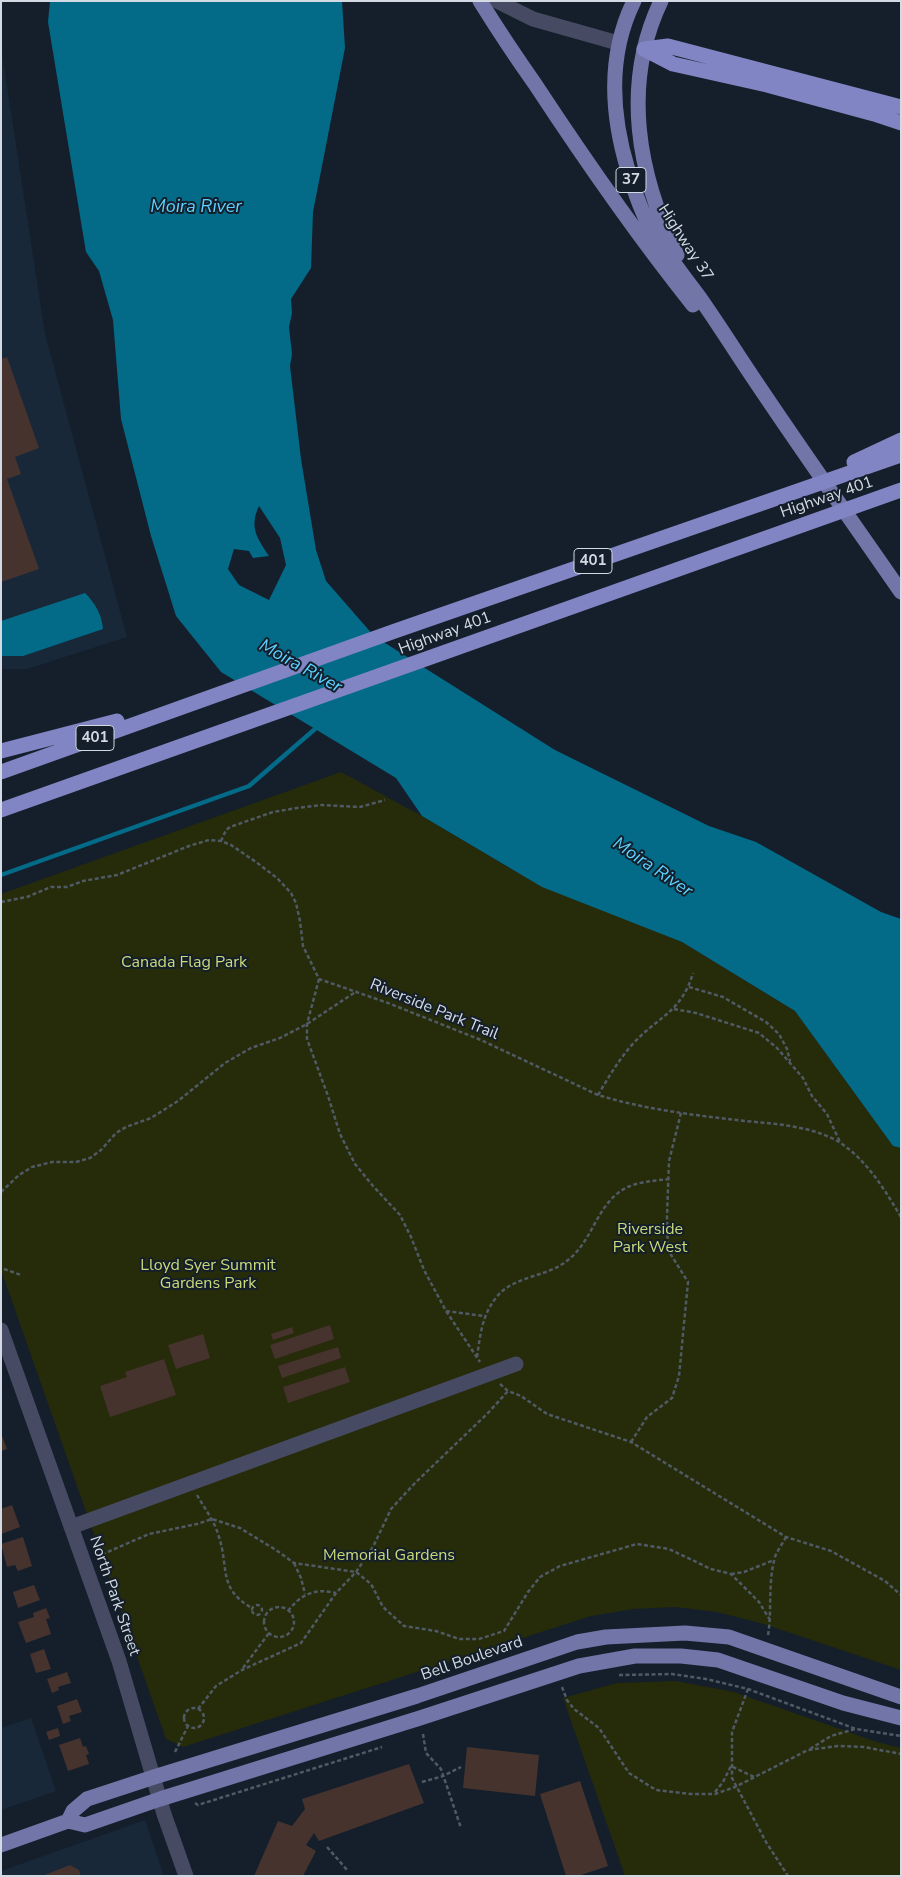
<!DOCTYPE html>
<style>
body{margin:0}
#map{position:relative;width:902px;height:1877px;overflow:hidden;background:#141f2b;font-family:"Nunito Sans",sans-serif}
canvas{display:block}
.frame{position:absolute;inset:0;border:2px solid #d3dae3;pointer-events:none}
</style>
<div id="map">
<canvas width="902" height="1877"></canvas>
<div class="frame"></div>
</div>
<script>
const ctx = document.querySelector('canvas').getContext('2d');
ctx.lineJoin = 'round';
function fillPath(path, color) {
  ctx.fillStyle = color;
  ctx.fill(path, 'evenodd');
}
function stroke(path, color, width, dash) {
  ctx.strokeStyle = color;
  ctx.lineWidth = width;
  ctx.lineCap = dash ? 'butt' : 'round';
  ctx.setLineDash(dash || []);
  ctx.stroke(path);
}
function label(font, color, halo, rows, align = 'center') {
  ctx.font = font + ' "Nunito Sans",sans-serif';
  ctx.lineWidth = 4;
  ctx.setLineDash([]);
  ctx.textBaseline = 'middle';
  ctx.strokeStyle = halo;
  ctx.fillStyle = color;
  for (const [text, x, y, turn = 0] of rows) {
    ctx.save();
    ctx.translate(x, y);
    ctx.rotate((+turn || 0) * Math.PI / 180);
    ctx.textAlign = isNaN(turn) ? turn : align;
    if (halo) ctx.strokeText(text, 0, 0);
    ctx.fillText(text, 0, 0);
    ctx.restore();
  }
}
fillPath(new Path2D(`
 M1,47L45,334L127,637L27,669H1Z
 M31,1718L56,1791L1,1810V1728Z
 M145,1820L164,1876H1V1871Z`), '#182838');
fillPath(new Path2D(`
 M341,772L422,816L511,869L682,942L795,1011L893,1146L901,1148V1670L764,1624L717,1612L675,1607L633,1609L591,1616L183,1747L166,1739L1,1270V894Z
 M676,1681L734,1692L877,1742L901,1748V1876H625L563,1698L617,1683Z`), '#262b09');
fillPath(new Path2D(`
 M50,1H342L345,48L313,212L311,268L291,299L292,313L289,327L292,354L290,366L301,459L316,550L326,581L374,636L555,750L709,826L756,842L881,912L901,919V1148L893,1146L795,1011L682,942L542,887L422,816L396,778L221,672L176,616L151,536L121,419L113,320L99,271L86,252L48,22ZM259,506L280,538L286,565L269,600L239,585L228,569L234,549L249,551L253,558L269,556C257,538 249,527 259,506Z
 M85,593C95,603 102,615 103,629L23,656H1V621Z`), '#036a88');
stroke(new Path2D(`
 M1,875L249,786L315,729`), '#036a88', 4.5);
fillPath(new Path2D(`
 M7,357L39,448L15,457L21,474L7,479L39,569L1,582V359Z
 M330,1325L334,1339L275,1359L270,1345Z
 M292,1327L294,1333L273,1340L271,1334Z
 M203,1334L210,1358L176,1369L168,1345Z
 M338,1347L341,1358L282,1378L278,1366Z
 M164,1359L176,1395L110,1417L100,1386L127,1377L125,1372Z
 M345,1367L350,1382L288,1403L283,1387Z
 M1,1433L7,1449L1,1451Z
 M12,1505L20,1527L1,1534V1509Z
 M23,1537L32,1566L18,1571L15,1565L7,1567L1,1544Z
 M34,1585L40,1600L18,1608L13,1592Z
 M46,1608L50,1618L46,1619L51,1634L26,1643L18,1622L34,1617L33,1613Z
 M44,1649L51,1669L36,1673L30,1654Z
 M67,1672L71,1683L58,1687L59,1690L52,1693L47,1679Z
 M77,1699L82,1712L69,1716L71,1721L63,1724L57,1706Z
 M58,1728L60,1736L49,1740L46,1732Z
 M80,1738L83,1747L86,1746L89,1754L86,1755L89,1764L68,1771L59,1745Z
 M467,1747L539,1755L535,1796L463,1788Z
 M409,1764L424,1803L319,1841L314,1833L306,1845L316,1851L303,1876H254L278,1821L292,1826L305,1809L302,1799Z
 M580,1781L608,1866L578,1876H566L540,1794Z
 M70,1865L79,1870L81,1876H42Z`), '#46332e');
stroke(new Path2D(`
 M221,841L226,830L230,827L273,812L297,808L321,805L360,807L385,800
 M1,902L27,897L51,887H67L83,881L117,875L189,846L209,840L221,841L231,845L256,862L277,878L291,893L296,903L300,921L303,946L319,979L388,1003L481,1040L598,1095C640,1108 685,1114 728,1119C764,1124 807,1123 839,1142C866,1159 885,1190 901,1217
 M319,979L307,1024V1039L328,1096L340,1134L355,1164L373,1186L400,1215L411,1237L424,1270L446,1311L480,1362
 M689,987L723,997L766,1022L779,1034L787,1049L790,1061
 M674,1009L696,1013L759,1033L777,1048L803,1078L812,1096L827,1114L840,1142
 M598,1095C608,1078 618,1061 631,1046C656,1017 681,1014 693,973
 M1,1192L19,1175L32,1167L52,1162H76L90,1158L101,1150L116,1133L126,1127L151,1118L178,1101L225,1063L251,1048L280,1038L307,1024L357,991
 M4,1269L21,1275
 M446,1311L484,1316
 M477,1357C480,1336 482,1316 495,1299C512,1275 547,1278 568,1260C591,1242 596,1210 618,1193C631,1182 652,1181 669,1179
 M500,1384L508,1391L521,1396L547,1414L631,1442L786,1537L831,1551L885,1581L901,1595
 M631,1442L647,1417L672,1398L679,1376L688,1282L668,1250L667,1216L669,1161L681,1113
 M197,1495C205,1509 215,1522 219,1537C229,1568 218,1589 252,1608
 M96,1557L149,1534L197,1524L212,1519L240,1528L276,1550L294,1563L356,1572L371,1584L383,1607L404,1626L436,1631L459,1639H479L504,1631L528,1592L540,1577L560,1566L637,1544L669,1549L711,1569L731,1574L759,1602L770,1620
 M294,1563L301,1578L305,1594
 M731,1574L744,1572L774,1560
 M252 1610a5 5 0 1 1 10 0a5 5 0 1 1-10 0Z
 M264 1622a15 15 0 1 1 30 0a15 15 0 1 1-30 0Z
 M288,1611C301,1594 315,1588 336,1593
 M768,1635C772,1611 768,1586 774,1561C775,1553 782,1545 786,1537
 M243,1668L269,1633
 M619,1675L672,1674L706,1679L748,1689L856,1729L901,1736
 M562,1687L567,1700L574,1709L599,1728L629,1773L656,1790L691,1794H715L735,1787L808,1750L838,1746L864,1747L901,1754
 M748,1689L732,1732V1778L766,1842L788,1876
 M184 1718a10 10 0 1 1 20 0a10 10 0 1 1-20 0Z
 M198,1709L216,1686L242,1670L301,1643L336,1593L356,1572L373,1547L391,1509L415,1483L488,1413L508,1391
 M423,1734L426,1753L441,1769L461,1828
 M810,1749L831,1736L855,1729
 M175,1752L188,1726
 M422,1782L443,1776L461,1767
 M715,1792L723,1782L731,1766L754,1777
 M195,1803L198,1805L382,1747
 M327,1847L348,1871`), '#505a65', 2.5, [4, 2.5]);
stroke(new Path2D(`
 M497,1L533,19L618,43
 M1,1330L119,1661L164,1814L186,1876
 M71,1527L516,1364`), '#474a63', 15);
stroke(new Path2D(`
 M480,1C498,30 516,57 535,84C585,160 636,234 693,305
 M634,1C607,56 611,114 628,170C634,190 640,209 650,227C664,252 683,275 700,298C714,318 727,338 740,358C792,437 847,514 901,592
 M661,1C621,85 638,175 677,255
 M68,1821L73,1811L87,1799L154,1777L417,1696L577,1642L606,1637L685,1633L729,1637L901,1697
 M1,1845L68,1821L85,1825L160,1799L420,1718L579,1666L635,1656H681L718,1660L843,1703L901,1718`), '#7175a8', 15);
stroke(new Path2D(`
 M644,49L673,64L767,85L874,114L901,123
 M644,49L668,46L901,107
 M854,462L901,440
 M1,751L117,721
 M1,772L395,631L901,455
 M1,810L901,490`), '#8185c3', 15);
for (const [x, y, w] of [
 [631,180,30],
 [593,561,38],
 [95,738,38]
]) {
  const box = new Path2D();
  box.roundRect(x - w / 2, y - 12.5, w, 25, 4);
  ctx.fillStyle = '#141f2b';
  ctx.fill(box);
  stroke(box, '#d3dae3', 1);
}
label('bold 15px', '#d3dae3', null, [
 ["37",631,180],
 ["401",593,561],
 ["401",95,738]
]);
label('16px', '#d3dae3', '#141f2b', [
 ["Highway 37",685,243,57],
 ["Highway 401",827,498,-19],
 ["Highway 401",445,634,-20],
 ["Riverside Park Trail",434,1010,22],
 ["North Park Street",114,1596,71],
 ["Bell Boulevard",472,1659,-19]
]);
label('16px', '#cada79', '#141f2b', [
 ["Canada Flag Park",184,963],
 ["Riverside",650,1230],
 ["Park West",650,1248],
 ["Lloyd Syer Summit",208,1266],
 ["Gardens Park",208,1284],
 ["Memorial Gardens",389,1556]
]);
label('italic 18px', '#5bd2ff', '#141f2b', [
 ["Moira River",196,208],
 ["Moira River",300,667,29],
 ["Moira River",652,868,34]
]);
</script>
